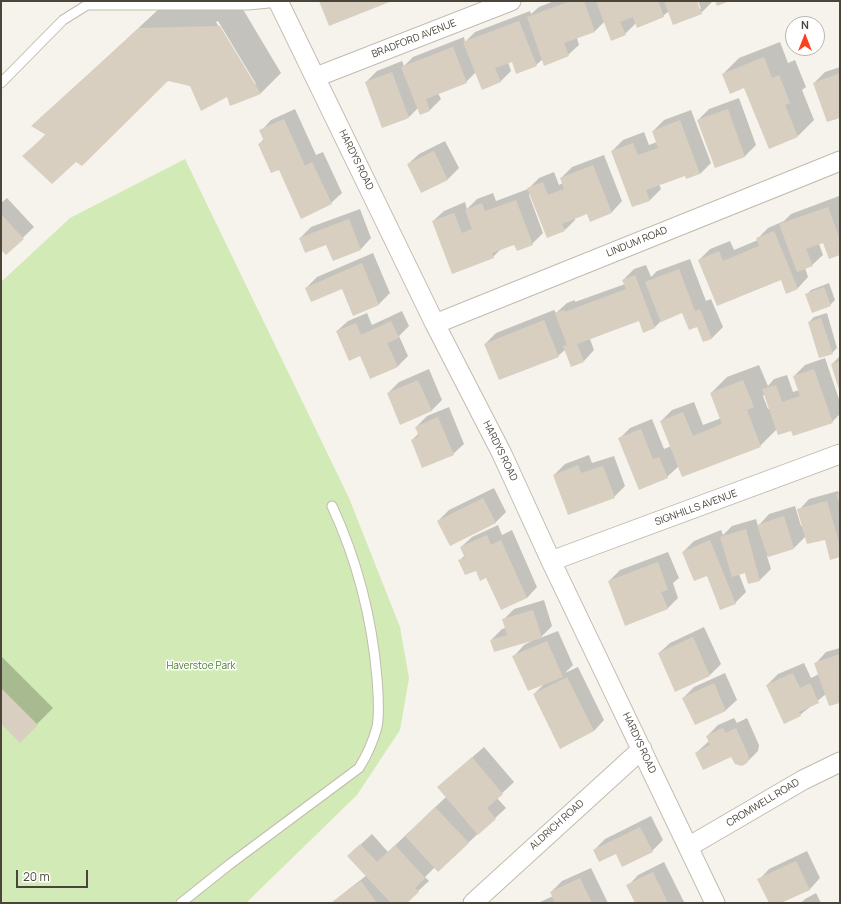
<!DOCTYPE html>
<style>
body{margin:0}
#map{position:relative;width:841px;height:904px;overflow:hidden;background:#f6f3ec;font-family:Manrope,sans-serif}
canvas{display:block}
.frame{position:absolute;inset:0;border:2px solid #4b4439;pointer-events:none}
.north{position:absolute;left:785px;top:16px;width:40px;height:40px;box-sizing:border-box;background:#fff;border:1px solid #b7b4b0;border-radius:50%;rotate:0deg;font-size:11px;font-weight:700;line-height:16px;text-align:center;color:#4b4439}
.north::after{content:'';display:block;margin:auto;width:14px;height:18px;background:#fc3f1d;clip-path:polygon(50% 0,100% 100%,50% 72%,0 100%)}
.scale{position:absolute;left:16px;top:870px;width:72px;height:18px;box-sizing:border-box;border:2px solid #4b4439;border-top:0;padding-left:5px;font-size:12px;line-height:14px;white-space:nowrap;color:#4b4439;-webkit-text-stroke:3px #fff;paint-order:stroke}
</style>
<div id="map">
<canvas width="841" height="904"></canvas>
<div class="frame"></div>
<div class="north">N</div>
<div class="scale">20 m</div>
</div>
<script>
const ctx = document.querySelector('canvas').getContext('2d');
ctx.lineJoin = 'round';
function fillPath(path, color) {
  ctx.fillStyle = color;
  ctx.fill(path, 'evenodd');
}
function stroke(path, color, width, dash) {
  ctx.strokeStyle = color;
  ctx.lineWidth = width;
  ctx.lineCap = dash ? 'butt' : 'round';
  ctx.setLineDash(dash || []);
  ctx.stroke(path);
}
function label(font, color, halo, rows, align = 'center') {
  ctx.font = font + ' Manrope,sans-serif';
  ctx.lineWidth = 3;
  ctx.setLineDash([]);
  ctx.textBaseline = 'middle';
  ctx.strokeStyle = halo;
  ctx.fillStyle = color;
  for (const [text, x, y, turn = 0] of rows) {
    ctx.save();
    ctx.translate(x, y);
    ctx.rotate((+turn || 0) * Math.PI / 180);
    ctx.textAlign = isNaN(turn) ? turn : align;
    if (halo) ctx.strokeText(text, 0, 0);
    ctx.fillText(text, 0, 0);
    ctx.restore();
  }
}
fillPath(new Path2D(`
 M185,159L349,498L400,627L409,678L400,730L357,795L246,903H1V282L70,218Z`), '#d2eab5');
fillPath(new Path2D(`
 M554,1H696L699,9H701L698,1L712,2L701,13L669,11L663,16L636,23L625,34L605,21L595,31L577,38L579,45L568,55L543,59L536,65L512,60L508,62L511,71L500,82L476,72L466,82L438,93L441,99L430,110L420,113L418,108L409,117L366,82L377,71L402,61L404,66L413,57L464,37L465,42L475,32L530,11L531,14L539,7Z
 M241,6L281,73L261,93L230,105L228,96L168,80L76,161L24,156L46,134L33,126L161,7ZM218,21L256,84H254L216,22Z
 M780,42L788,63L795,60L806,87L802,90L814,120L798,136L745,86L723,74L739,58Z
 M840,67V117L814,83L825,72Z
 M739,98L756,145L745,156L715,167L698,120L709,109Z
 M295,109L316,155L323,152L342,193L331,203L279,168L259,144L264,139L261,131L271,120Z
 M691,110L711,163L700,174L685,175L659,184L661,189L650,200L633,206L612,151L623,140L644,132L649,145L657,142L653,131L664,120Z
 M445,141L459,168L448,179L422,192L408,164L419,154Z
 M604,155L622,201L612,212L588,213L575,218V220L565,230L530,194L529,195L543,233L532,244L515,243L501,249L493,257L433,221L444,211L465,202L467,209L477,199L493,193L496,201L528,189L539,178L554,172L559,185L563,183L561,178L572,167Z
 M839,196L840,254L823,242L819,244L823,255L812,265L805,268L808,277L798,288L787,292L781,278L699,260L710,249L730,241L734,250L758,240L757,239L768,228L784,221L791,214Z
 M7,198L34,227L6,254L1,248V203Z
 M360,209L371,238L361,249L300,238L311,227Z
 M373,253L390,293L379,304L353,315L342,288H306L317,277Z
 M690,259L706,301L711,299L723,327L712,338L704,341L698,325L683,312L661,321L655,327L639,320L590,339L594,350L584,361L566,349L558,356L485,344L496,333L554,310L556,313L567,303L575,300V302L625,284L623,280L634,269L646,265L651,277L657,271Z
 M829,283L835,300L830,305L806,295L811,290Z
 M402,311L409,326L399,336L408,356L397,367L360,354L337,331L348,321L367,313L372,325Z
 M827,313L837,348L832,353L809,322L814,317Z
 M840,356V391L832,364Z
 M825,358L840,402V414L832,422L791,429H777L760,446L679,466L667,477L619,439L630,428L652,419L664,449L671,446L661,421L672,410L694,402L703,425L719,419L721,417L711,393L727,377L759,365L768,386L774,379L787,375L793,392L799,390L794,376L805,365ZM765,394L770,408L768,409L763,396Z
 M429,369L442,400L431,411L388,393L399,382Z
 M449,407L464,444L453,454L412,440L419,433L416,427L427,416Z
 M589,455L592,463L614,456L625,486L614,497L554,475L565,464Z
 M494,488L506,512L495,523L438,521L449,510Z
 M838,491L839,493L840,492V556L826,538L806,536L794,548L767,556L771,569L760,580L749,583L746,572L739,574L746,592L735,603L683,552L694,541L721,530L723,535L732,526L756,519L758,526L769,514L795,506L801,526H803L799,510L809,499Z
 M498,525L502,535L512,530L537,587L527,598L459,561L465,555L461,547L472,537Z
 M668,552L679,578L673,583L678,598L668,608L609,581L620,570Z
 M544,600L552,626L540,638L558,631L573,665L565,673L578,667L604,720L594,731L534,694L545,683L514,656L524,645L537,638L491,640L502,629L506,628L503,620L514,609Z
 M704,627L721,664L710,675L676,691L659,653L670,643Z
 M840,648L839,702L826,694L800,715L767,685L778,674L804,663L811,678L819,674L816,663L826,652Z
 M1,656L53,708L20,741L1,722Z
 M725,673L737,700L726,710L695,724L683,698L694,687Z
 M734,718L737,723L747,718L759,745L758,751L747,762L732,756L696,753L709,741L707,736L718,725Z
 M484,747L514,782L497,798L506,808L468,843L435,867L425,877L429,881L405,903H331L367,875L360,845L372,834L388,852L446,797L438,787Z
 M651,816L663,840L652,851L594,850L605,839Z
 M807,851L820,878L810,889L779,903H770L759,880L769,869Z
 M664,862L684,902L636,903L628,886L638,875Z
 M591,868L608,903H538L553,896L551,892L562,881Z
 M816,893L821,903H801L805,899Z`), '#0003');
fillPath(new Path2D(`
 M319,1H392L329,26Z
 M571,1H584L595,32L564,43L569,56L544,66L527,17Z
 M596,1H658L664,17L637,28L633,17L620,22L626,35L611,41Z
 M664,1H697L702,14L673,25Z
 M715,1H730L717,6Z
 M519,21L537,66L516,74L512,62L495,68L501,82L482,90L463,42Z
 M220,26L261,94L230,106L227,97L201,111L190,86L168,81L82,166L76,162L52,184L22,156L46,135L31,126L139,28Z
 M453,47L467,83L426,99L430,111L420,115L401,67Z
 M764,57L772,78L779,75L790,103L785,105L798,137L769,149L744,88L730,94L722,74Z
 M392,72L409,118L382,128L365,82Z
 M840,73V118L827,122L813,83Z
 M728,109L745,157L715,168L697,120Z
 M284,119L305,166L312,162L332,204L301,219L279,170L271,173L258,144L264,141L259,130Z
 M680,120L700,174L686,179L685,176L646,190L650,201L632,207L611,151L633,143L638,155L658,148L652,131Z
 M434,151L448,180L421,193L407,164Z
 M593,165L612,213L590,222L587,214L562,224L565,231L547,238L527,188L543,182L548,195L564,189L560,178Z
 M516,200L533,245L517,251L514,245L492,253L494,258L452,274L432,221L454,213L462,233L472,229L465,210L482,203L485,211Z
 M828,207L840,240V255L829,259L823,243L814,246L806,249L813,266L797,272L779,224Z
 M1,214L24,239L6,255L1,250Z
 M349,219L361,250L333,261L326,245L305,253L299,238Z
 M774,231L798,289L786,294L781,280L717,306L698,260L719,251L723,261L759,246L756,238Z
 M362,263L379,305L353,316L342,289L311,302L305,288Z
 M679,269L695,311L700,309L712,339L703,342L697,327L689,330L682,313L661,322L645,282Z
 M635,275L655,328L643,333L639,321L577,344L584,362L571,367L563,346L567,345L555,313L564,310L565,312L626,289L622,280Z
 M824,287L831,306L812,313L805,294Z
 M821,318L833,354L819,358L808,322Z
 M544,320L559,357L499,380L484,344Z
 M391,321L399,338L387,343L398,367L370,379L360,356L349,361L336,331L356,323L361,335Z
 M840,361V393L831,364Z
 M814,369L833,423L793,436L791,431L778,435L762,389L776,385L782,402L800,396L793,376Z
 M418,380L432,411L400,425L387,393Z
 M743,380L754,407L747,410L761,447L682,477L660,421L683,412L693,436L722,424L710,393Z
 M438,417L454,455L422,468L411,440L419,436L415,427Z
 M641,429L653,459L659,457L668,478L639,490L618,438Z
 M578,465L581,473L603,466L615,498L568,515L553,475Z
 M840,493V504L836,494Z
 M483,498L496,523L450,546L437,521Z
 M827,501L840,546V557L830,560L825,540L807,544L797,509Z
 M784,516L794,549L768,557L757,525Z
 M746,529L760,581L748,584L745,573L732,577L720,537Z
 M487,535L491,545L501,540L527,598L501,610L486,578L480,581L476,571L465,575L458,560L465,558L460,547Z
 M710,540L736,604L720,610L707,576L694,581L682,552Z
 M658,562L668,590L661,592L668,609L625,626L608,581Z
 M533,610L542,638L494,652L490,640L507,635L502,619Z
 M693,637L710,676L675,692L658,653Z
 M547,641L563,677L528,691L512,656Z
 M840,654V695L838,696L840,703L829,706L814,663Z
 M793,673L800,688L810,683L819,703L799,712L801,716L784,724L766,685Z
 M567,677L594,731L560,749L533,694Z
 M714,683L726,711L695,725L682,698Z
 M1,688L38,725L20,743L1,724Z
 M723,728L726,733L736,728L749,757L747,763L742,766L735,764L731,757L703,770L695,753L710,745L706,736Z
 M472,757L503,794L487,808L496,819L478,835L437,787Z
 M435,807L469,843L438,872L405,836Z
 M640,827L653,852L622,867L616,854L599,862L593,850Z
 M360,844L377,862L395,845L425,878L415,888L419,892L407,903H391L347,856Z
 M796,861L810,890L781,903H769L757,879Z
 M653,872L668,903H635L626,885Z
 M580,878L592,903H555L550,892Z
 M361,881L377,903H331Z`), '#d8cfc1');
const service = new Path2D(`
 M1,83L63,20L87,5H248L279,2
 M181,903L230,864L359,768C367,755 373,742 377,727C380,711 378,694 377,678C372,619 357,560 332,506`);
const minor = new Path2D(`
 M278,1L435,324L502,454L551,561L715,903
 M316,77L511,1
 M435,324L840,161
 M551,561L840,454
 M688,847L803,780L840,762
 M473,903L642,749`);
stroke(service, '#c2bbae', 11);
stroke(minor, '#c2bbae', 21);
stroke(service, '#fff', 9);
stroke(minor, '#fff', 19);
label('10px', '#4b4439', '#fff', [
 ["BRADFORD AVENUE",414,39,-21],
 ["HARDYS ROAD",356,160,64],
 ["LINDUM ROAD",637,242,-22],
 ["HARDYS ROAD",500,451,64],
 ["SIGNHILLS AVENUE",696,508,-20],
 ["HARDYS ROAD",639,743,65],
 ["CROMWELL ROAD",763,803,-31],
 ["ALDRICH ROAD",557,825,-42]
]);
label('10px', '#4a7f2a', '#fff', [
 ["Haverstoe Park",201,666]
]);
</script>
